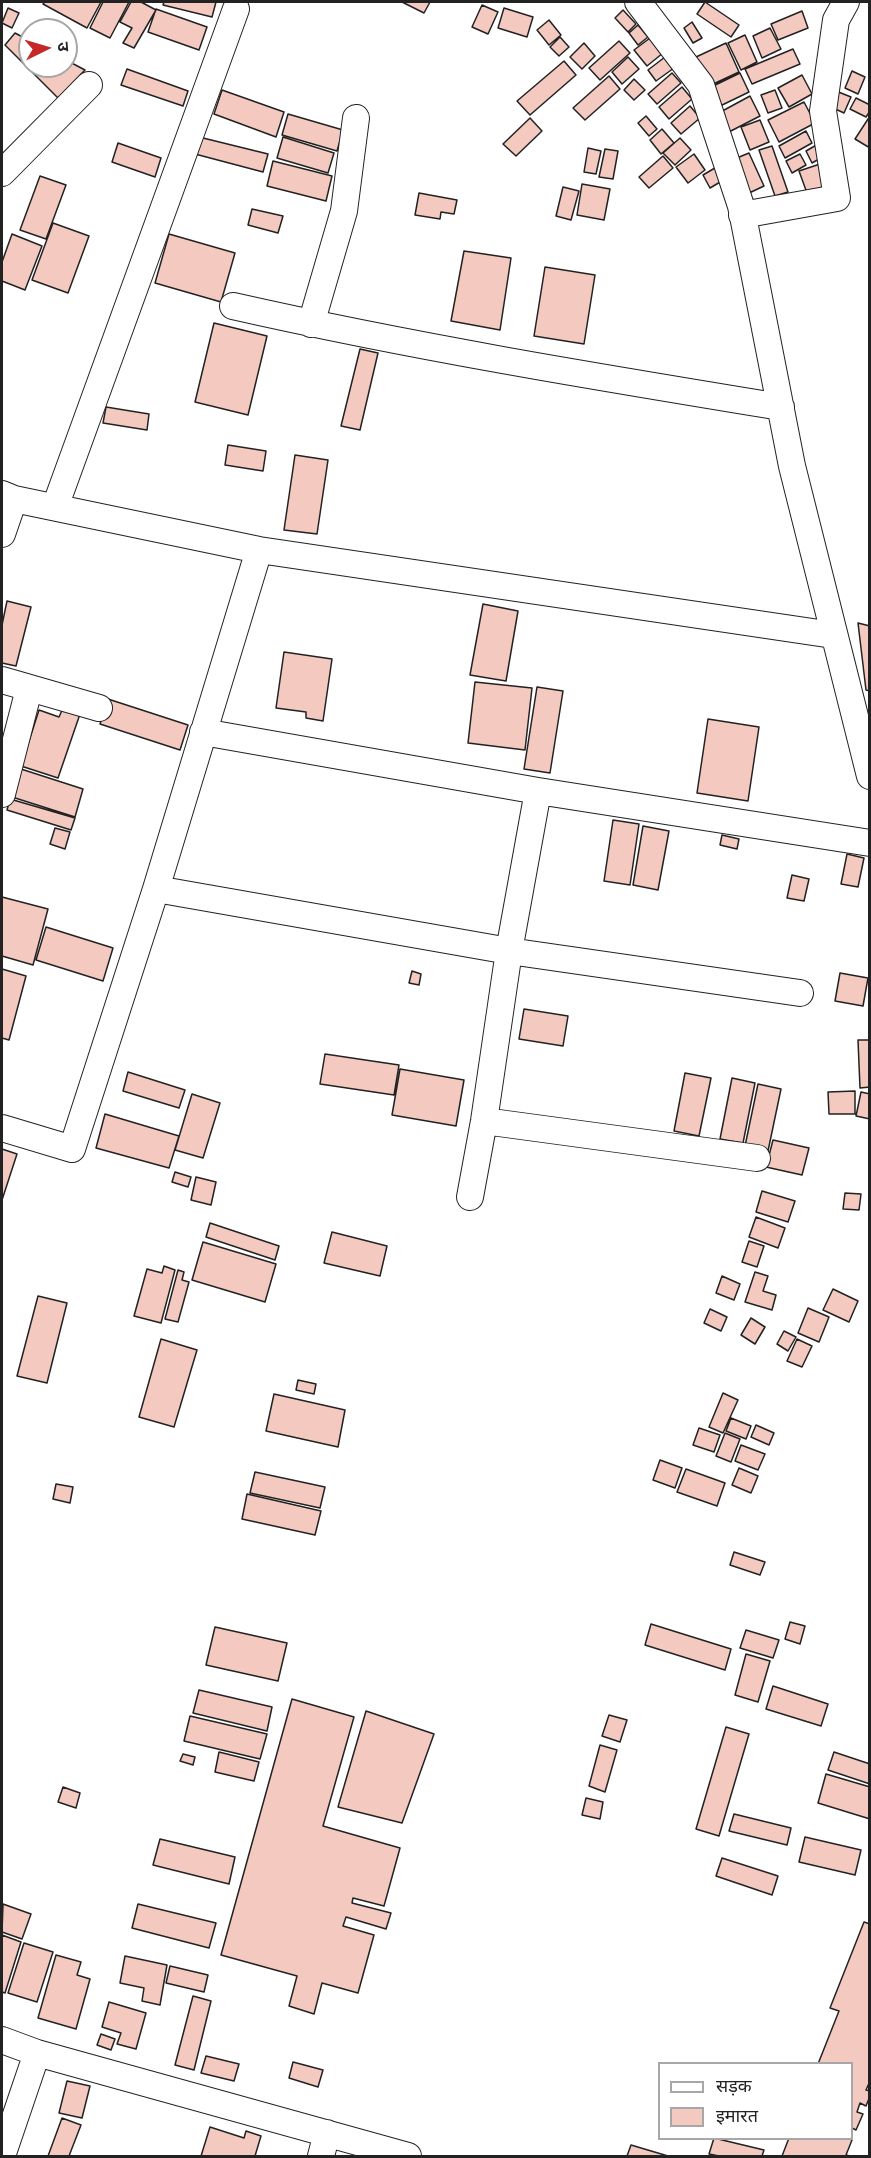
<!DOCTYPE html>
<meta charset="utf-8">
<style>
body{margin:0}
#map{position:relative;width:871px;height:2158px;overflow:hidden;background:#fff;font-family:"Asap Condensed","Noto Sans Devanagari",sans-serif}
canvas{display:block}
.frame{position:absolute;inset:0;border:3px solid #222;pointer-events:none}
.legend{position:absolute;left:658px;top:2062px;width:195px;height:78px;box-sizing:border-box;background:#fff;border:2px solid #a7a7a7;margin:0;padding:8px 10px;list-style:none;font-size:18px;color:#222}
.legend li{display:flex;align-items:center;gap:12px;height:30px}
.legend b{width:30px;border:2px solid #a7a7a7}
.north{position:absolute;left:18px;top:18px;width:60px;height:60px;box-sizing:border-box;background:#fff;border:2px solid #a7a7a7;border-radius:50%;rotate:85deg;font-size:16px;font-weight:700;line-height:24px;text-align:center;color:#222}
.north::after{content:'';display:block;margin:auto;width:21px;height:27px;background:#c62828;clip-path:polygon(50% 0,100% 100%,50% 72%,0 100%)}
</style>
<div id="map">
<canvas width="871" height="2158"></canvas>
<div class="frame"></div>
<ul class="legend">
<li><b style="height:8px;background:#fff"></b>सड़क</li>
<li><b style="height:16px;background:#f3c9c0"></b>इमारत</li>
</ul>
<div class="north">उ</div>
</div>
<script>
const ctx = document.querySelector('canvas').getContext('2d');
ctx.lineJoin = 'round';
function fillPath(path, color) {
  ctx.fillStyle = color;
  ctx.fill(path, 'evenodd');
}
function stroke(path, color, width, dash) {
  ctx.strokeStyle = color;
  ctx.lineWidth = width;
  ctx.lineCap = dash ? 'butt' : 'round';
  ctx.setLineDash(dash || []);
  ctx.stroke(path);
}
const building = new Path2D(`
 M45,2H101L87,28L43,4Z
 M103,2H129L110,38L90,28Z
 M131,2H141L156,10L134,48L123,43L132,28L120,22Z
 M164,2H216L212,17L163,5Z
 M402,2H430L424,13Z
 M705,2L739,25L731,37L697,14Z
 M482,5L498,12L488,34L472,27Z
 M8,8L19,13L12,28L2,23Z
 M504,8L533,17L527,37L498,28Z
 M156,9L207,27L199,50L148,32Z
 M623,10L636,24L628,32L615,18Z
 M802,11L808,28L778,40L771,24Z
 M549,20L561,35L549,45L537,30Z
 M692,22L702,38L693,43L684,28Z
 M638,25L648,37L638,45L629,33Z
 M770,28L781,49L762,58L753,36Z
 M15,33L30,41V66H66V60L85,70L58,98L5,45Z
 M745,35L757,62L741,70L728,43Z
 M560,37L569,47L559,56L550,47Z
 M650,38L663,53L647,66L634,50Z
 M619,41L630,53L600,80L589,68Z
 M584,43L595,56L582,69L570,57Z
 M726,43L739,72L709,86L696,57Z
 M793,49L800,64L752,84L745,69Z
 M628,57L639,69L622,84L612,72Z
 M665,57L674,68L656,81L648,70Z
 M564,61L576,75L530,115L517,101Z
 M127,69L188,91L183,106L121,85Z
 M852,71L865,77L858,94L845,88Z
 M672,73L681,83L657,104L648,94Z
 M740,73L749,92L718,107L709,88Z
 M802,75L812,94L789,107L778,88Z
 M609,76L620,89L585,120L573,108Z
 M634,79L645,90L634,100L624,90Z
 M682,87L692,99L669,119L659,107Z
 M222,90L284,112L276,137L214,114Z
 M775,90L782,108L768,113L761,95Z
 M836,91L851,97L844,113L829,106Z
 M750,96L760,116L725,134L715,115Z
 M856,98L870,105V111L866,117L850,109Z
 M804,102L815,123L779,142L768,120Z
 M690,106L700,118L681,134L671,123Z
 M288,114L343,130L337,151L282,135Z
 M646,116L657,129L649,136L638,123Z
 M870,116V148L855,139Z
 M530,118L542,131L516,156L503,144Z
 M760,120L769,142L750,150L741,127Z
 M662,129L674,143L661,154L650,140Z
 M806,131L812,143L785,158L779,146Z
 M199,137L268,154L263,172L195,154Z
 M283,137L334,153L328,173L277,158Z
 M680,138L691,150L675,165L663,153Z
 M118,143L161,158L155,177L112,162Z
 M820,143L826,155L812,163L806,151Z
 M772,146L788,192L775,196L759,150Z
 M588,148L601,151L596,174L584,172Z
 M605,149L618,151L613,179L599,177Z
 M749,153L764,186L747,194L732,160Z
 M694,154L705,170L688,183L676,167Z
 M800,154L806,165L792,173L786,161Z
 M663,156L673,168L649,188L639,177Z
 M273,161L332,176L326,201L267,186Z
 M820,164L828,185L807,193L799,171Z
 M720,165L727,178L710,188L703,175Z
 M40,176L66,185L46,239L20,230Z
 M582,184L610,189L604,220L577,215Z
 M563,187L579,191L571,220L556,216Z
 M419,193L457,200L454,214L441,212L440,219L415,215Z
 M252,209L283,216L278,233L248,225Z
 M53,223L89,236L68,293L32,280Z
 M12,234L42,246L25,290L2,281V262Z
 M169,234L235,253L221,302L155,283Z
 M464,251L511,258L500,330L451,321Z
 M545,267L595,275L584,344L534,336Z
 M214,323L267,336L248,415L195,402Z
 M360,349L378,353L360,430L341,426Z
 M106,407L149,414L147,430L103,423Z
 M228,445L266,451L263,471L225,465Z
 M295,455L328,460L317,534L284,530Z
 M7,601L31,607L16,666L2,663V625Z
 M483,604L518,611L506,681L470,675Z
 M858,623L870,626V691L866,690Z
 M284,652L332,659L323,721L306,718V712L276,708Z
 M475,682L532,688L525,750L468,743Z
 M537,687L563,691L550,773L524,769Z
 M108,699L188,725L180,750L100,724Z
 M63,708L80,714L58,778L21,766L39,710L59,717Z
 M708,719L759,727L748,801L697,793Z
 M21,769L83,789L75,817L12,797Z
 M10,799L75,818L71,830L7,810Z
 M613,820L639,824L630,885L604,881Z
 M643,826L669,831L658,890L633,885Z
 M55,828L70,832L65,849L50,844Z
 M722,835L739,839L737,849L720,845Z
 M847,854L864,858L858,887L841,884Z
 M792,875L809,879L804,901L787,898Z
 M2,897L48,909L33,965L2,956Z
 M46,927L113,948L103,981L36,960Z
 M2,969L26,976L9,1040L2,1038Z
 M412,971L421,974L419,985L409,983Z
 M840,973L868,978L863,1006L835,1001Z
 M524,1009L568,1016L563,1046L519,1039Z
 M858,1040H870V1087L860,1088Z
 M325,1054L399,1065L394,1095L320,1084Z
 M400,1069L464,1080L456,1126L392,1115Z
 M128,1072L185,1090L179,1108L123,1091Z
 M685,1073L711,1078L699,1136L674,1131Z
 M732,1078L755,1083L743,1143L720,1139Z
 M758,1084L781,1089L768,1151L745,1146Z
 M855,1091V1114H829L828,1092Z
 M861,1092L870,1094V1119L856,1116Z
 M192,1094L220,1103L203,1158L175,1150Z
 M105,1114L179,1136L169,1168L96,1148Z
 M773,1140L809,1148L802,1175L766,1167Z
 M2,1149L17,1154L2,1200Z
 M175,1172L191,1177L188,1187L172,1182Z
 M196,1177L216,1182L211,1205L191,1200Z
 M762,1191L795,1201L788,1222L756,1212Z
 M845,1193L861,1194L859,1210L843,1209Z
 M756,1217L785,1228L778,1248L749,1237Z
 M210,1223L279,1246L275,1260L206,1237Z
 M332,1232L387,1246L380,1276L324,1263Z
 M749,1241L764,1246L757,1267L742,1262Z
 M203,1242L276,1264L265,1302L192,1280Z
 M164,1266L175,1270L161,1323L134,1316L147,1269L162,1273Z
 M178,1270L184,1272L182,1280L189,1282L178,1322L165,1319Z
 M755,1272L768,1276L763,1291L776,1295L772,1310L745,1302Z
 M722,1276L740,1284L734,1300L716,1293Z
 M833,1289L858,1301L849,1322L823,1310Z
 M38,1296L67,1303L47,1383L17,1376Z
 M808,1308L829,1317L819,1342L798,1333Z
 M710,1309L727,1317L721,1331L704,1323Z
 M751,1318L765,1327L755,1344L741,1335Z
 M784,1331L796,1337L788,1351L777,1344Z
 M161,1339L197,1350L174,1427L139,1417Z
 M797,1339L812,1346L802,1367L787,1361Z
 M298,1380L316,1384L314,1394L296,1390Z
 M723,1393L738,1400L723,1433L709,1427Z
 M274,1394L345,1410L338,1447L266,1431Z
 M731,1418L751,1426L746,1439L726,1431Z
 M756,1425L774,1433L769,1445L751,1437Z
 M699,1428L720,1435L714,1452L693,1445Z
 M725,1433L740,1439L731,1462L716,1456Z
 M741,1445L765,1454L758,1470L735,1461Z
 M660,1460L682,1468L675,1488L653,1480Z
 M739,1468L758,1476L751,1493L732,1485Z
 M686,1469L725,1483L717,1506L677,1492Z
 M255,1472L325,1487L320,1508L250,1493Z
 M56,1484L73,1487L70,1503L53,1499Z
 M247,1494L321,1511L315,1535L242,1519Z
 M734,1552L765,1562L760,1575L730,1565Z
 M790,1622L805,1626L800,1644L785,1639Z
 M651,1624L731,1649L725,1670L645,1645Z
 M215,1627L287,1643L278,1681L206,1665Z
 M746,1630L779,1640L773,1658L740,1648Z
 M746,1654L770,1661L758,1702L735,1695Z
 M773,1686L828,1704L821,1726L766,1709Z
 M199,1690L272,1707L267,1731L193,1713Z
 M292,1699L354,1717L323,1826L400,1848L384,1906L353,1898L352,1903L391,1913L386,1929L346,1917L343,1926L374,1935L358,1993L322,1983L314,2014L289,2006L297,1976L221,1955Z
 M366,1711L434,1734L402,1823L338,1807Z
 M609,1715L627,1720L620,1742L602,1736Z
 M190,1716L267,1734L260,1759L184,1741Z
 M726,1727L749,1734L719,1836L696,1829Z
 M600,1745L617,1750L605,1792L589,1786Z
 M219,1752L259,1762L254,1781L215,1772Z
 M834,1752L870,1764V1784L828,1770Z
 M183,1754L195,1757L193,1765L180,1761Z
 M826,1774L870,1787V1819L818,1803Z
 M63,1787L80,1793L76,1808L58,1802Z
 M586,1798L603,1802L600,1819L582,1815Z
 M734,1814L791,1828L787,1845L729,1831Z
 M805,1837L861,1850L855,1875L799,1862Z
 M160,1839L235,1857L229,1884L153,1865Z
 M722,1858L778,1876L772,1895L716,1876Z
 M3,1904L31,1914L22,1939L2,1932Z
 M138,1904L216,1923L209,1948L132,1928Z
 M864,1922L870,1924V2081L866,2090L870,2091V2096L866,2106L860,2103L857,2112L863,2114L856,2130L852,2128V2064H818L839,2011L830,2008Z
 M2,1935L21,1942L5,1993L2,1992Z
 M24,1943L53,1952L37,2002L8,1993Z
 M56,1955L81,1962L77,1975L90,1979L76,2029L38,2018Z
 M125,1956L167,1965L160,2005L142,2001L144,1988L120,1983Z
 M170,1966L208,1975L204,1992L166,1983Z
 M193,1996L211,2001L194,2070L175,2065Z
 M109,2002L146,2013L136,2049L117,2044L121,2033L102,2027Z
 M101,2034L115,2039L111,2050L97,2045Z
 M206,2056L239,2064L234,2081L201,2073Z
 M293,2062L323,2070L318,2087L289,2078Z
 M67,2081L90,2086L82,2118L59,2113Z
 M62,2118L81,2125L69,2156H48Z
 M210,2127L244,2138L246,2131L261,2136L255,2156H201Z
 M714,2138L764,2150L762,2156H719L709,2154Z
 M789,2138H848L852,2140L846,2155L850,2156H782Z
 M631,2145L668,2156H627Z`);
fillPath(building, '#f3c9c0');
stroke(building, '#222', 1.5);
const street = new Path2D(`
 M638,2L701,85L741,206L792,466L870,776
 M2,173L89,85
 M742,215L837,198L823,111L836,20L846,2
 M233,306C414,347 598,377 781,407
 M311,324L344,211L356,118
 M2,494L14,499L259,550L833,635
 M55,507L236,9
 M2,534L14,499
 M2,680L99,708
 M203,732L538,791L870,843
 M2,794L29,689
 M156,889L509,951L800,993
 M484,1121L757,1158
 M2,1128L72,1149L156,889L259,550
 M470,1197L484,1121L509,951L538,791
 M2,2040L37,2053L408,2156
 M2,2156L37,2053
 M321,2156L327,2133`);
stroke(street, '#222', 28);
stroke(street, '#fff', 26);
</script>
